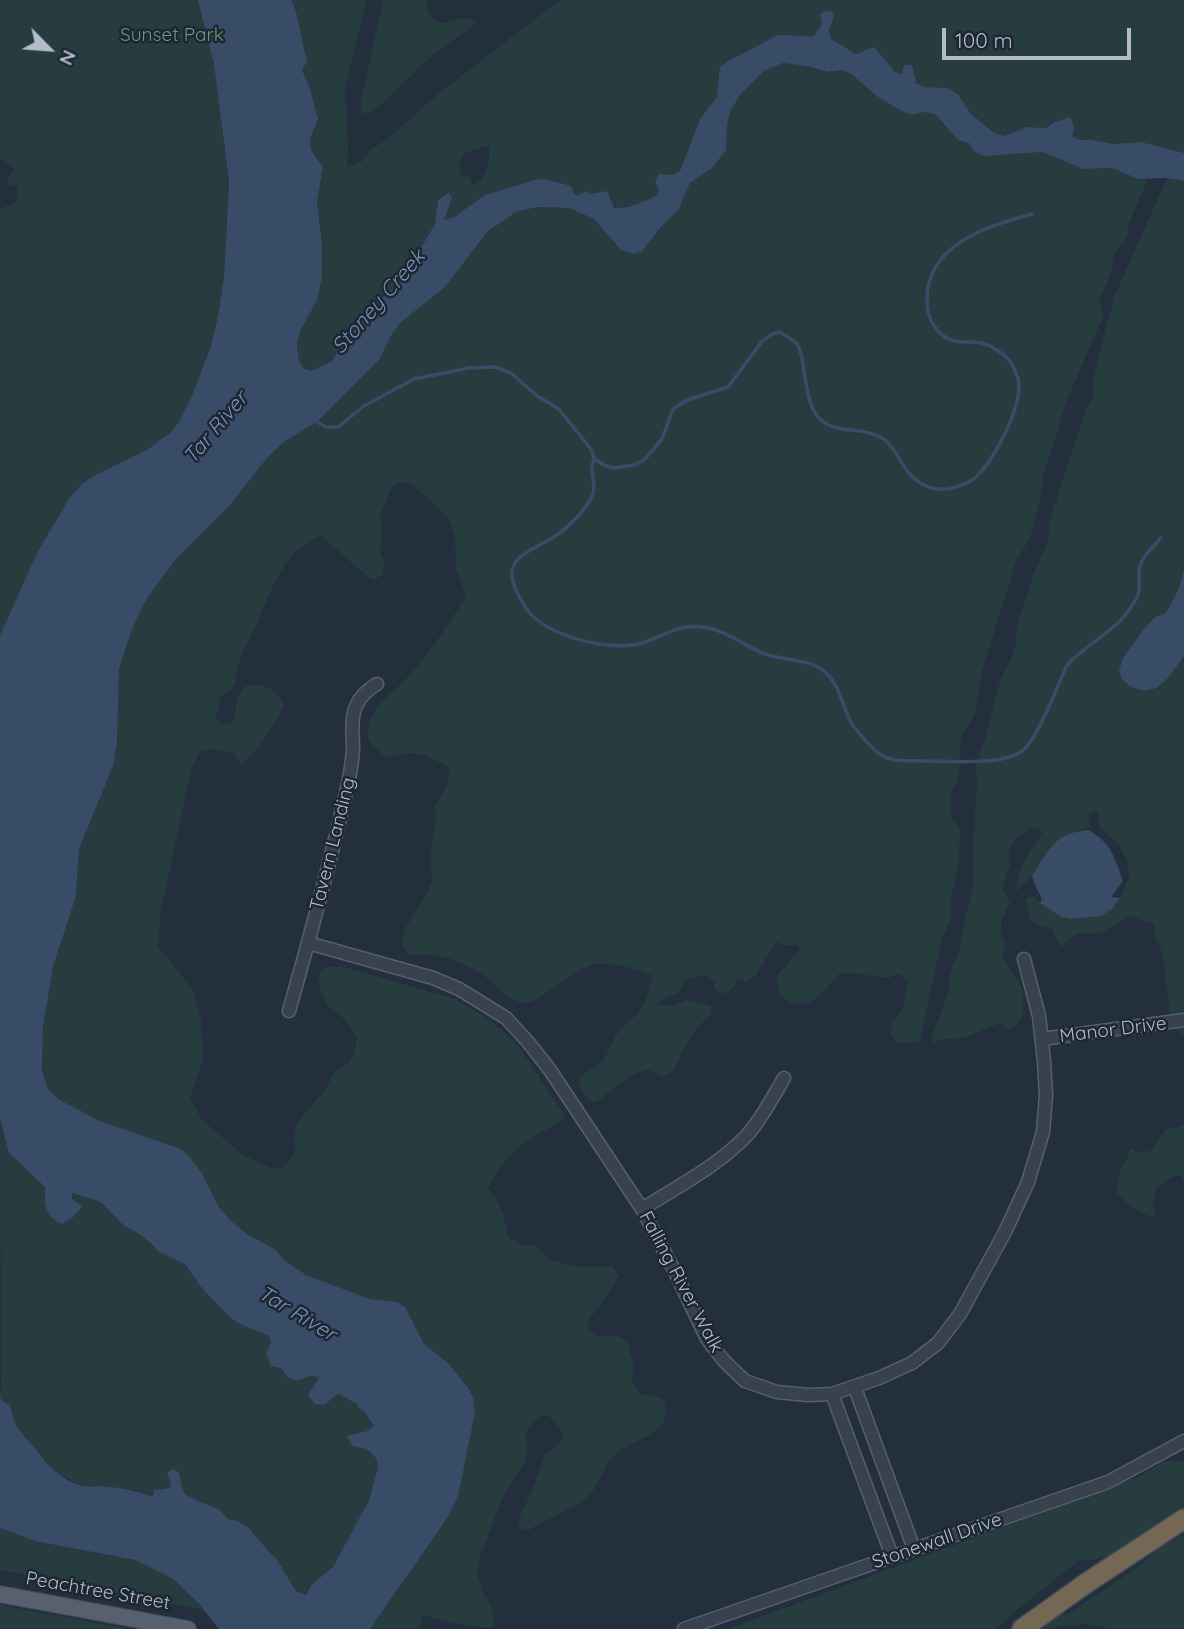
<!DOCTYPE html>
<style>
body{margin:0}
#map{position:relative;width:1184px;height:1629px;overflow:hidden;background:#242f3e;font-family:Quicksand,sans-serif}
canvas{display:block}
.north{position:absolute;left:14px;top:14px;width:70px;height:70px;-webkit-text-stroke:5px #1d2633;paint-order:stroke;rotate:115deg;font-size:19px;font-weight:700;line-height:28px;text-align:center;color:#b4bcc9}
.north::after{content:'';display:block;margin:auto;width:24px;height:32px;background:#b4bcc9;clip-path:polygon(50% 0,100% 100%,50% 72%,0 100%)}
.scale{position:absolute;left:942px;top:28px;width:189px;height:32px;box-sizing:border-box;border:4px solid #b4bcc9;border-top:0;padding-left:9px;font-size:21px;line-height:24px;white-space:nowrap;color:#b4bcc9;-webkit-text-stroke:5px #1d2633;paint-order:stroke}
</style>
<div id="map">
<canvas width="1184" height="1629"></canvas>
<div class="north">N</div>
<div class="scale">100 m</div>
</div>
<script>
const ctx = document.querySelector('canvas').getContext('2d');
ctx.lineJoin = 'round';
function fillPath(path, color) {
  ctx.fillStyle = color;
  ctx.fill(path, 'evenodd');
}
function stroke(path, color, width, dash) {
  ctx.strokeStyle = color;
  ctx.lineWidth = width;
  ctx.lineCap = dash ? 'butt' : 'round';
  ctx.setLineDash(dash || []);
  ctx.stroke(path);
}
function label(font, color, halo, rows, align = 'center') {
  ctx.font = font + ' Quicksand,sans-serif';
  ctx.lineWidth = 5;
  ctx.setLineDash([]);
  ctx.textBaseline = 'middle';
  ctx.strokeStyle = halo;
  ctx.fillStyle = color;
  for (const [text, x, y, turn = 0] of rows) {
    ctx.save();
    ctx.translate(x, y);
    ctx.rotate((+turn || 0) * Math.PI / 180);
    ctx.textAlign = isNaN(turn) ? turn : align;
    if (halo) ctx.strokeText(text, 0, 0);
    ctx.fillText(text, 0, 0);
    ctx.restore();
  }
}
fillPath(new Path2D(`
 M0,0H198L214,65L229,181L224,278L218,316L211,346L193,393L178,423L171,432L147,450L93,476L70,497L38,551L0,635V209L17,202L18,184L10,187L7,179L15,168L0,159Z
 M292,0H367L345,87L348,149L347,167L361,162L370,150L386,140L438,94L560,0H1184V153L1141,142L1115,144L1091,140H1081L1072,136L1055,122L1047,128L1026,127L1005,136L994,133L970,113L958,93L948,88L924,87L903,74L895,72L874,47L856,54L831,39L829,30L822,24L815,36L778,35L728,61L721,67L717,97L700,119L680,171C670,176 660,185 657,195C645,202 624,213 612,207C605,203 598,198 591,194L578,196L574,195L545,179L534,180L485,195L454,217L443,220L438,201L435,224L416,256L402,269L398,284L360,317L332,361L311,371L303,368L299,361L297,344L300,332L317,300L322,244L317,202L323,167L311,150L310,139L318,119L309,85L302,69L307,62L296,11ZM489,145V163L481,181L469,186L472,181L469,177L461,175L459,164L465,153Z
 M383,0H425C436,45 456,6 475,22L472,27C457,37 442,47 428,59C413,73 380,112 362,114L360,106Z
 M783,63L807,66L828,72L841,70L851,74L878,97L901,111L912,115L924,112L935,114L958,139L969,143L985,156L1043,152L1083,169L1112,168L1138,179H1148L1129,223L1127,237L1114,254L1111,272L1099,302L1103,317L1068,397L1043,476L1040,501L1031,534L1025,547L1017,558L981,674L975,714L961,736L959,770L957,781L950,795L952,819L960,828L959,859L950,904L951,917L941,942L920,1041L912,1043H897L891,1035L892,1023L902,1011L908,982L900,973L888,978L851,973L839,974C822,994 805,1018 779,994L777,976L801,949L796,944L786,946L776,942L756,975L747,982L738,978L733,988L724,994L714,989V982L706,975L686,979L678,993L660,1000L659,1005L673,1006L688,1000L711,1006L712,1013L698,1027L686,1044L673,1071L662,1077L647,1069L631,1075L595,1103C586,1099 581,1091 579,1081C585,1069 595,1070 603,1060C609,1052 612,1040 619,1031C624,1024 633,1019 639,1012C647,1001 649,989 653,976C637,969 613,962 595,964C585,965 558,984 549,991C537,999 535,1003 520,1002C509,1001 499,987 490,980C469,964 437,950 410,955L404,949L402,941L406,927L428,892L432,881L430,853L436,818L435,807L447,785L450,768C427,755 414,748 388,758C380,752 369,746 368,735C367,728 370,719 373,714C380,700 396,690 406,679C429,654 448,626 466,596L456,568L455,537L447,516L413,485L399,482L391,489L380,517L382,532L380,552L385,562L382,575L373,580C354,566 338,550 321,536C284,548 270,593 256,626C250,639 242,652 238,666C233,683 239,687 220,697L216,718L221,725L233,722L238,698L244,687C263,683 274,687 284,704C274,727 259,749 241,766L235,754L211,749L200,751L191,770L161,911L158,947L192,988L201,1020L203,1060L190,1097L202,1120L242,1154L273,1169L284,1167L296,1152C288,1122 308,1112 324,1091C328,1086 330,1078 335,1072C338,1068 345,1067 348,1063C354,1056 356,1046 357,1037C352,1030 347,1021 340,1015C336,1012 331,1010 328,1005C315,984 313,962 344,967L455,999L485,1017L506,1033L520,1048L563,1113L565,1118C553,1127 539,1133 527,1141C510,1152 497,1171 488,1188C501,1205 505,1214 507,1236L523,1246H536L550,1260L577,1267L612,1266L619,1276L604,1300L590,1318L587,1328C600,1342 602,1333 616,1336C620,1337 623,1340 627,1342L634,1367L631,1380L641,1394L656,1396L664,1400C675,1436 636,1436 616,1454C603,1465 600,1482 590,1495C584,1503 540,1523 529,1530L519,1528L518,1521L533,1488L545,1455L563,1439L560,1428L549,1416L540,1415L526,1432L527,1451L524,1463L502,1499L480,1557L477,1572L483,1592L492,1607L494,1627C475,1629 443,1620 423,1615L419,1629H370L448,1517L458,1497L448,1363L424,1344L405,1307L397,1302L370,1299L306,1275L284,1260L276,1250L247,1234L230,1220L219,1207L202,1173L180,1149L100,1121L60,1100L48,1089L42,1071L43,1027L53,967L76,896L79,849L113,766L117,744L119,669L132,629L147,598L177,558L229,506L267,458L285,441L317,422L380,359L390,337L400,323L445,287L487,232L516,212L537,207L569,208L594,219L621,250L660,228L679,209L690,183L726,150L727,125L730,112L740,95L764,71Z
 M1167,178L1184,181V1037L1174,1027L1170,1013L1163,954L1156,939L1154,924L1130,916C1121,921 1113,927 1104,931C1084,939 1082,924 1062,947L1056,938L1052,928L1039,925L1030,920L1026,899L1034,896L1040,903L1071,919L1101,916L1112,909L1120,898L1129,878L1127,860L1118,844L1099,827L1098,810L1089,813L1088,819L1091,826L1078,831L1049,847L1032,876L1016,891C1017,869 1029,852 1042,834L1038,829L1030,828L1014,840L1009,852L1010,865L1002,888L1010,903L1002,919L1000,931L1005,942L1003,958L1022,988L1024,998L1022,1017L1016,1026L1007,1030L1000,1023L963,1038L941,1039L934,1043L931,1039L948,993L950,973L959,952L966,914L971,896L974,878L973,853L977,779L975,768L985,739L1001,678L1011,659L1015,647L1019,617L1028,593L1033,575L1047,544L1050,520L1086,409L1093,398V379L1115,295Z
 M0,1118L9,1153L45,1187L44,1198L83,1206L72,1199V1193L101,1202L124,1226L136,1232L151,1243L159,1252L185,1264L201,1287L242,1325L269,1336L281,1368L287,1377L312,1375L319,1378L324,1405L338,1394C345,1396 349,1401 356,1402C359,1407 361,1408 365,1412C369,1415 371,1421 374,1426L367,1431L347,1436L352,1446L367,1449L376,1458L378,1467L369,1500L333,1567L312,1584L307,1595L296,1591L276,1558L271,1554L248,1527L238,1521L228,1519L219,1509L203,1503L185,1493L182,1488L180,1476L170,1479L171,1484L170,1488H161L154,1497L134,1490H124L111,1487L78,1485L56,1472L45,1463L38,1452L19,1432L13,1419L10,1405L1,1400Z
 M1184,1123V1181L1181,1175L1170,1178L1155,1189L1153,1205L1155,1218C1138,1213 1128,1205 1116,1192L1120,1169L1127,1159L1131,1148L1138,1152L1151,1151L1165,1130L1181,1126Z
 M1165,1461H1184V1512L1111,1556L1092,1560L1078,1561L1009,1616L996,1629H728L1138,1477Z
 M0,1528L35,1541L135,1560L173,1579L204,1610L0,1570Z
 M1184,1535V1629H1112L1088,1624L1065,1625L1050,1629H1034L1061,1612L1066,1615L1142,1564L1158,1548Z
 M0,1605L130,1629H0Z`), '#263c3f');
fillPath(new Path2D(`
 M198,0H291L296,11L307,62L302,70L309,85L318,119L310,139L311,150L323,167L317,202L322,244V277L317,300L300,332L297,345L299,361L303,368L311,371L332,361L360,317L398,284L402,269L416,256L435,224L438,201L443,196L449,193L452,198L444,220L454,217L485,195L534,180L545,179L571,186L574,194L578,196L586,191L591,194L607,191L614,208C628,209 645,202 657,195L659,189L655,181L659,174L672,175L680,171L700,119L717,97L720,67L728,61L778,35L814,36L822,24L820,15L825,11L832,12L834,16L829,30L831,39L856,54L874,47L895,72L902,74L904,65H912L916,83L924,87L948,88L958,94L970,113L994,133L1005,136L1026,127L1046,128L1055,122L1070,117C1074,125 1075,129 1072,136L1081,140H1091L1114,144L1141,142L1184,153V181L1167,178L1138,179L1112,168L1083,169L1043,152L985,156L975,152L969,143L958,140L935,114L924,112L912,115L901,111L878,97L851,74L841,70L828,72L807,66L783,63L764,71L740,95L730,112L727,125L726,150L713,167L690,183L679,209L660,228L641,252L634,254L621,250L594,219L569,208L537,207L516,212L487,232L445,287L400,323L390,337L380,359L317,422L285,441L267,458L229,506L177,558L147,598L132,629L119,669L117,744L113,766L79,849L76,896L53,967L43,1027L42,1071L48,1089L60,1100L100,1121L181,1149L187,1154L202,1173L219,1207L230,1220L247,1234L276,1250L284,1260L306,1275L370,1299L397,1302L405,1307L424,1344L448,1363L468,1388L473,1397L475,1412L458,1497L448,1517L370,1629H219L199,1604L173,1579L135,1560L35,1541L0,1528V1389L1,1400L10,1405C16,1432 21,1431 37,1451C43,1458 47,1465 55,1471C61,1476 71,1483 79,1485C89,1488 101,1485 111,1487C126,1489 139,1491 153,1497L154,1490L170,1488L171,1484L167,1473L172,1469L177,1471L180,1476L182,1488L185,1494L203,1503L219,1509L228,1519L238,1521L248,1527L271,1554L276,1558L296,1591L306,1595L312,1584L333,1567L369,1500L378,1467L376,1458L367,1449L352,1446L347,1436L367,1431L374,1426L364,1411L359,1408L356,1403C349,1401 345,1396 338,1394L324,1405L315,1404L308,1395L319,1378L312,1375L296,1381L287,1377L281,1368L271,1366L266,1354L271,1342L269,1336L242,1325L231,1318L201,1287L185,1264L159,1252L151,1243L136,1232L124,1226L101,1202L72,1193V1199L83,1206L72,1218L62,1224C45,1217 44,1204 45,1187L9,1153L0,1118V635L38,551L70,497L82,484L93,476L147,450L171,432L178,423L193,393L211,346L218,316L224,278L229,181L214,65Z
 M1184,570V656L1167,679L1156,688L1145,691L1131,687L1122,679L1119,671L1123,658L1144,629L1155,617L1164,614L1169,608L1179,588Z
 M1088,830C1111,842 1115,858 1123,881L1111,897L1120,898L1112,909L1101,916L1071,919L1062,917L1040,903L1042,899L1035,885L1032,876C1048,850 1054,833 1088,830Z`), '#394c67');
stroke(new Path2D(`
 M315,418L317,422L326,427H338L364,406L414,379L469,368L495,367L511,373L537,396L559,409L590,448L595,459L604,465L613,468L634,465L644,460L662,439L673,409L687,400L728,387L763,340L773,334L780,332C785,336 793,339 797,344C801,350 802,358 803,364C806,382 807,406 820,419C837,435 861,426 880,437C901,448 900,478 931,488C944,492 966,486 976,477C994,460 1018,414 1019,388C1020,381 1015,370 1011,363C1006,355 991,345 981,343C968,340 957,345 945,337C933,328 927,316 927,301C926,244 988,226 1032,214
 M594,457C594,461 592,464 592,468C591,476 596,485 593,494C587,509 568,528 554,537C534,550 502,556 515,588C518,595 524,605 528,611C549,637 611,652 642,643C663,637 677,624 702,627C725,629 744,646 765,654C785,661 810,658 826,673C840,686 843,708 852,724C859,734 868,744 877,752C881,755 886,758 891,759C900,762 913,760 923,761C947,761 1002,766 1022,751C1037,740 1058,686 1066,667C1081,647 1110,635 1127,613C1131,607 1139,597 1139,590C1140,581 1137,573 1141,563C1145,553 1154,546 1161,538`), '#394c67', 3.5);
const minor = new Path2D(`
 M308,943L433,978L459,989L506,1018L528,1042L550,1070L642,1209L675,1272L707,1339L724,1361L745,1381L777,1392L808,1395L832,1394L879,1378L912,1363L938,1343L960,1314L1005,1232L1028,1182L1043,1132L1046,1095L1044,1061L1039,1016L1024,959
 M289,1011C309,940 329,869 345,797C349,781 352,766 353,749C353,737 351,724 354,712C358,698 366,691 377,684
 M1042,1039L1184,1020
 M642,1209C678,1186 720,1165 749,1133C763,1116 773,1097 784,1078
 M855,1388L914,1549
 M832,1394L892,1556
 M684,1629L1108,1482L1184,1441`);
const major = new Path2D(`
 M0,1594L188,1629`);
const highway = new Path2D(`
 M1022,1629L1085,1584L1184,1519`);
stroke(minor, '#565f6c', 15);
stroke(major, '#414a57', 18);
stroke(highway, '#434c59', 22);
stroke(minor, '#38414e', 12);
stroke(major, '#56606e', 16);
stroke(highway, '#746855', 19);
label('19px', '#6b9a76', '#1d2633', [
 ["Sunset Park",172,35]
]);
label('19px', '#b4bcc9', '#1d2633', [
 ["Tavern Landing",333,844,-76],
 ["Manor Drive",1113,1030,-7],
 ["Falling River Walk",681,1282,62],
 ["Stonewall Drive",937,1541,-19],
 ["Peachtree Street",98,1591,10]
]);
label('italic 21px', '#7c92b1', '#1d2633', [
 ["Stoney Creek",379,302,-49],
 ["Tar River",216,428,-50],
 ["Tar River",297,1314,31]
]);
</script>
